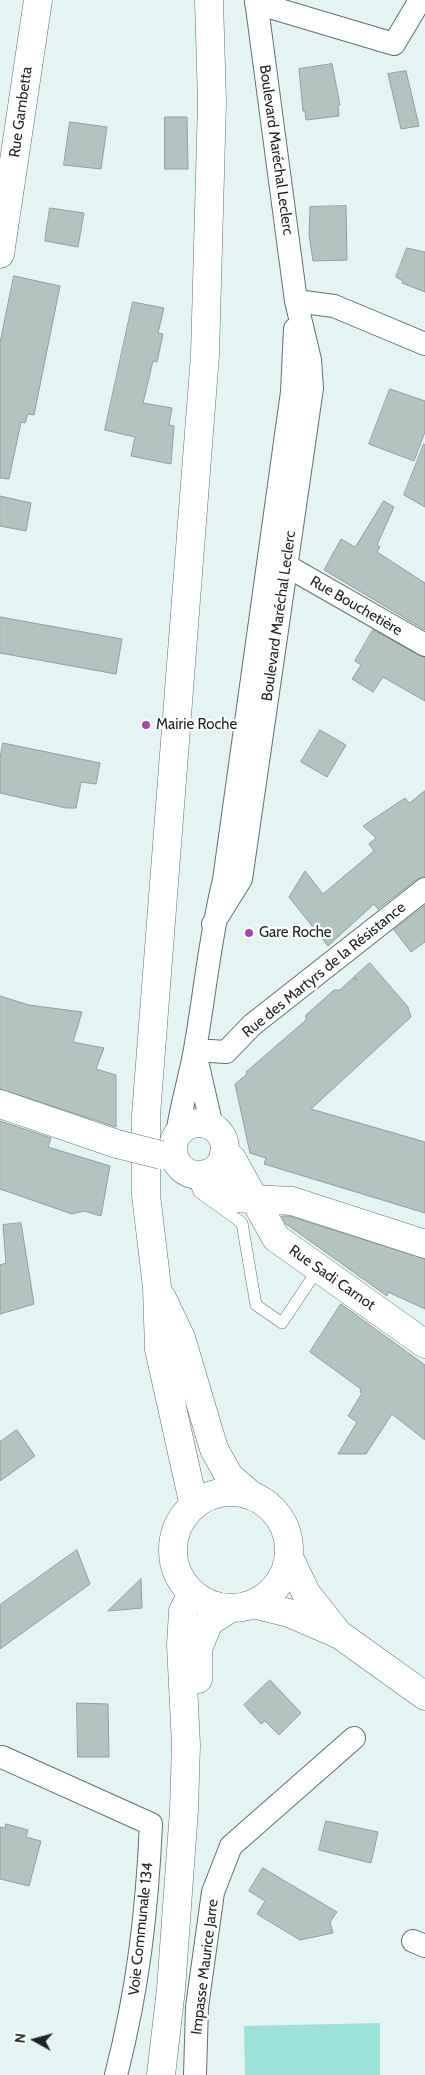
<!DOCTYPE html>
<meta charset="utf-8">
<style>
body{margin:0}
#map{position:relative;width:425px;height:2075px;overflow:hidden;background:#e3f4f2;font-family:Cabin,sans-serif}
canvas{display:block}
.north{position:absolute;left:10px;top:2015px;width:50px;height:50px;-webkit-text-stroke:4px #fff;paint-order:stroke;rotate:277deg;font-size:14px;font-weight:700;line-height:20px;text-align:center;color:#1f2524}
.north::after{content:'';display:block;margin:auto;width:18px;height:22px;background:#1f2524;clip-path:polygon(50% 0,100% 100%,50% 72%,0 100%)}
</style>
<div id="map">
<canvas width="425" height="2075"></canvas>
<div class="north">N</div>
</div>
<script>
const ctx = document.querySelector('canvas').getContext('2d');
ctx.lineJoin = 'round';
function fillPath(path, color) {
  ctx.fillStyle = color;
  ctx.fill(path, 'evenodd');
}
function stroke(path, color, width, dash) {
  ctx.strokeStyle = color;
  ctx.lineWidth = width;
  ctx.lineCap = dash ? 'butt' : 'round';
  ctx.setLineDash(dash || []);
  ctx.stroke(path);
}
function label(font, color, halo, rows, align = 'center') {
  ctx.font = font + ' Cabin,sans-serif';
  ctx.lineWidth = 4.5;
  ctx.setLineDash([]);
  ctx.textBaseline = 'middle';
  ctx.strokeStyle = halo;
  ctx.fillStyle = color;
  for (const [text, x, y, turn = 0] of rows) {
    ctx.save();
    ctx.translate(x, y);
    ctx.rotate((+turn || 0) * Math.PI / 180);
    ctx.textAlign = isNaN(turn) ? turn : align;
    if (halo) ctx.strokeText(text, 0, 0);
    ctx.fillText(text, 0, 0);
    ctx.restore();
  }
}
fillPath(new Path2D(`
 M380,2023V2075H245L244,2026Z`), '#9de2d8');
const building = new Path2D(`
 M332,64L340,105L338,106L339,116L306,120L305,111H303L299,69Z
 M406,71L419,126L401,129L388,74Z
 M165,117H187L188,169H165Z
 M70,122L107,127L101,169L64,165Z
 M346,206L347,260L313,261L309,234L310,207Z
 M50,208L84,213L78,247L45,241Z
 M407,248L425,252V292L402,283L403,281L396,277Z
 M14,276L60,286L34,415L28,414L25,423L21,422L9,479L0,478V343Z
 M133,302L164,308L158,333L163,334L157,362L153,361L143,403L172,408L169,425L174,426L171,464L131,456L135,437L105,430Z
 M390,389L425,401V432L414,461L369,444Z
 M424,444L425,445V507L404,495Z
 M0,496L31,503L26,531L0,526Z
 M384,501L394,507L377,545L380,547L377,552L425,583V630L324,570L341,539L355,547Z
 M0,617L122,639L116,674L0,653Z
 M373,630L425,658V701L383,677L373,692L352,679L361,665L355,661Z
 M320,730L346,745L327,777L301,762Z
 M3,743L100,763L96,784L81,782L76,808H66L0,793V759Z
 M425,791V876L417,879L378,909L374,904L328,946L289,897L305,871L323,894L374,851L369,844L376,838L363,826L405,798L409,803Z
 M425,906V942L411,952L394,930Z
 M370,963L408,1007L411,1017L311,1109L425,1142V1213L264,1164L266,1158L250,1153L235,1084L247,1074L246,1072L306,1020V1015L334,990H340L353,978L357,980L354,977Z
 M0,996L29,1005L82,1012L73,1042L104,1048L96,1069L116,1075V1127L0,1089Z
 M0,1121L51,1138L48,1147L110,1166L101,1216L84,1211L72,1214L0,1189Z
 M282,1216H289L425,1259V1309L388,1292L387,1296L286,1224Z
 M21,1223L34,1304L0,1314V1265L6,1263L3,1225Z
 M341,1304L425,1365V1440L392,1414L366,1454H338L357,1422L348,1416L362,1393L360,1392L361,1389L310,1352Z
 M17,1430L35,1456L0,1481V1442Z
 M77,1550L90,1584L0,1649V1605Z
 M141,1579L142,1608L108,1611Z
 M270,1680L301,1713L279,1735L265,1721L261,1724L244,1705Z
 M77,1703L108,1704L109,1757H78Z
 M326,1821L378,1832L371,1863L319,1850Z
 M6,1824L28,1830L26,1837L41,1841L29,1886L0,1879V1827L5,1828Z
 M263,1868L337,1912L330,1922L333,1933L300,1940L257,1914L265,1901L249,1891Z`);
fillPath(building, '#b2c3c0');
stroke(building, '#91a09e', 1);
const lane = new Path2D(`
 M192,1174L199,1192L242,1223L256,1305L282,1323L318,1269`);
const street = new Path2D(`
 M256,3L394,44L420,0
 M296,301L334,306L425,344
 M275,565L287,567L294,570L425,645
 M213,924L241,879L312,388L310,360L296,301L256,0
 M195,1050L226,1052L252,1025L425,889
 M196,1057L212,1127
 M177,1135C181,1106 190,1078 195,1049C205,993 210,936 224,880L292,392L295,329
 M2,1757L151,1824C147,1912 138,1990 116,2075
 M413,1941L425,1946
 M195,2075L197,2007L213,1892L231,1846L354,1738`);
const secondary = new Path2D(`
 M0,254L38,0
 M0,1104L117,1144
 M173 1149a26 26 0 1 1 52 0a26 26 0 1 1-52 0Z
 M224,1153L232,1159L276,1238L425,1344
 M208,1173L212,1185L231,1198L292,1201L425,1244
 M162,1298L181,1338L214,1449L229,1476L251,1495
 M173 1550a58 58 0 1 1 116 0a58 58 0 1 1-116 0Z
 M194,1506L159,1349L157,1287L146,1195V1115L205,355L212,102L209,0
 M289,1557L306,1593L337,1632
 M252,1604L289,1613L340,1635L425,1696
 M198,1679V1648L209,1622L231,1608
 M161,2075L171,1989L184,1810L186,1745L181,1645L183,1611L192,1594`);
stroke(lane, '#62716f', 12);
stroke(street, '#62716f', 24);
stroke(secondary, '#62716f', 29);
stroke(lane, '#fff', 11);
stroke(street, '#fff', 22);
stroke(secondary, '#fff', 28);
const secondaryBridge = new Path2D(`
 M117,1144L161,1155`);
stroke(secondaryBridge, '#62716f', 29, []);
stroke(secondaryBridge, '#fff', 28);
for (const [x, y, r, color] of [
 [146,725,5,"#a647af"],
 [249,933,5,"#a647af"]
]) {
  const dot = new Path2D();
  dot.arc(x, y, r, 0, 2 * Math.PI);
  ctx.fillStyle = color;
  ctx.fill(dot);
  stroke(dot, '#fff', 2);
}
label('15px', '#1f2524', '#fff', [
 ["Rue Gambetta",21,112,-82],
 ["Boulevard Maréchal Leclerc",276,150,82],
 ["Rue Bouchetière",356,606,30],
 ["Boulevard Maréchal Leclerc",279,616,-82],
 ["Rue des Martyrs de la Résistance",324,970,-39],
 ["Rue Sadi Carnot",332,1278,35],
 ["Voie Communale 134",141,1929,-84],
 ["Impasse Maurice Jarre",205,1967,-83]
]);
label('15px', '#1f2524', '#fff', [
 ["Mairie Roche",156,725],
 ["Gare Roche",259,933]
], 'left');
</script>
